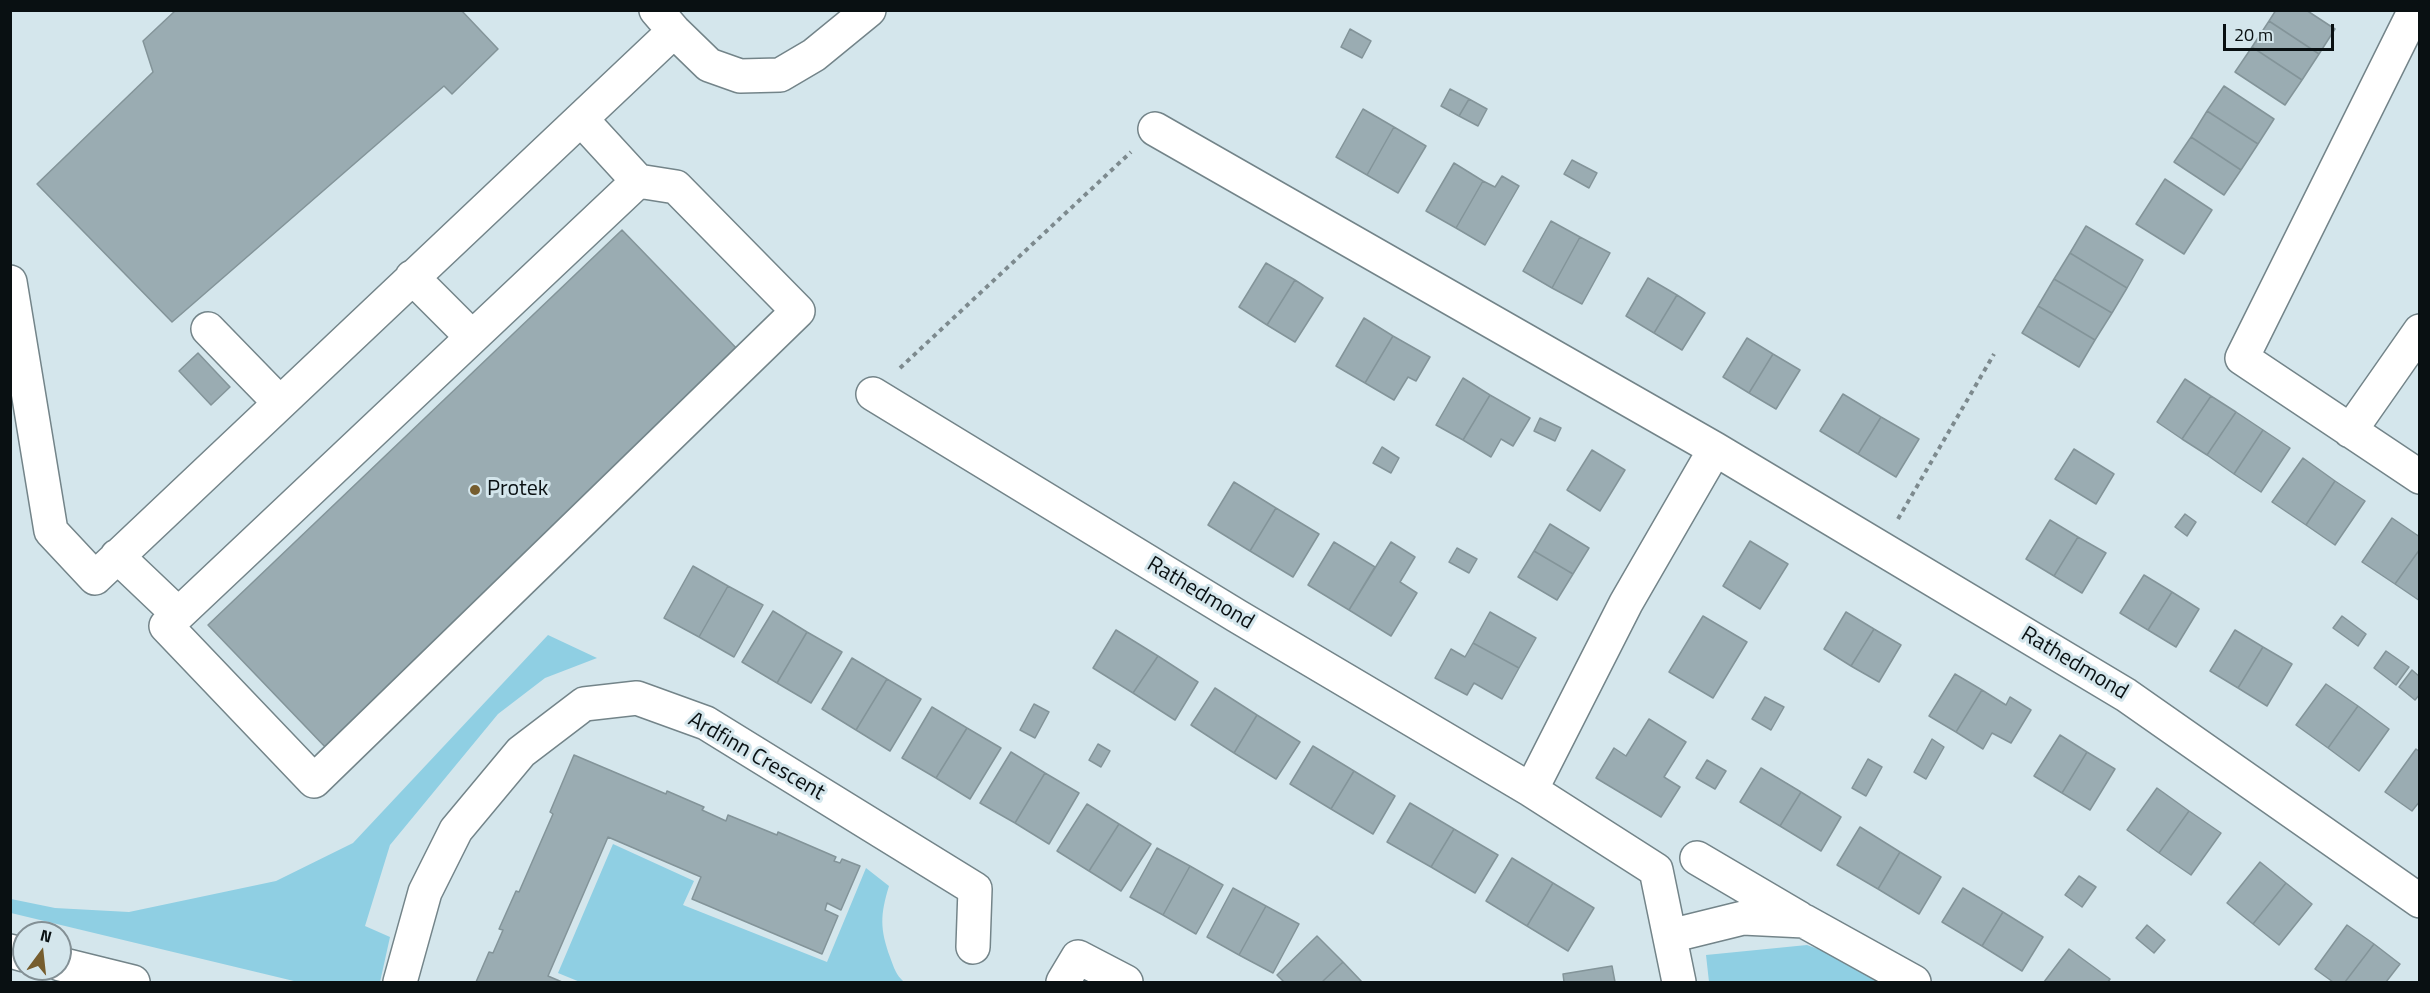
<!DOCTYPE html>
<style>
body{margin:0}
#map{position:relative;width:2430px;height:993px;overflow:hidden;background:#d4e6ec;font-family:"Titillium Web",sans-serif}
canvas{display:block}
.frame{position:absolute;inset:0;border:12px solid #091012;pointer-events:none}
.north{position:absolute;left:12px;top:921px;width:60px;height:60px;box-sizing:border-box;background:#d4e6ec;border:2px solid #839095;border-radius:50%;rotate:15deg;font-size:16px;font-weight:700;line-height:24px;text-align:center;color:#091012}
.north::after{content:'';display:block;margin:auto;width:21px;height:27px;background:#765d2e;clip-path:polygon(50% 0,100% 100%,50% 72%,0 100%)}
.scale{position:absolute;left:2223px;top:24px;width:111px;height:27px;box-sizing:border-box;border:3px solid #091012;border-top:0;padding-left:8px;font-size:18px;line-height:21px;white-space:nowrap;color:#091012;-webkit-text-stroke:4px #d4e6ec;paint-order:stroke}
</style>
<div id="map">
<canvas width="2430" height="993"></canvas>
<div class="frame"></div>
<div class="north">N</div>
<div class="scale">20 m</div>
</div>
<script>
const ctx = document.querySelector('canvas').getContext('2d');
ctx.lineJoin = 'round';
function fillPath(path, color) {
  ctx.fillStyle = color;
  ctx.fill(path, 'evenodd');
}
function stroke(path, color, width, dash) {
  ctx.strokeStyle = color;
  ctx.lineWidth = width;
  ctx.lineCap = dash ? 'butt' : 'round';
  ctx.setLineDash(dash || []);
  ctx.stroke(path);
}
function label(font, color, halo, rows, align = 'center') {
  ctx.font = font + ' "Titillium Web",sans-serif';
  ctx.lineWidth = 6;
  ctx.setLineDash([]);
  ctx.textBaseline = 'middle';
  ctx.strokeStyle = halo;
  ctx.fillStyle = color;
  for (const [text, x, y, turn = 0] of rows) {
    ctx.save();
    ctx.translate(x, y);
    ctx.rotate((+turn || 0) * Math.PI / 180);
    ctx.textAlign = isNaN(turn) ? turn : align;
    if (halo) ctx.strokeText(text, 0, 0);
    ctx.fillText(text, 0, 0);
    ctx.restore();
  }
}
fillPath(new Path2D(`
 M548,635L597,658L545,678L498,714L390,845L365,926L390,937L380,982H298L11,913V899L55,908L129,912L276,881L353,843Z
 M613,844L694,881L683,905L827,962L866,868L889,886C880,915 880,929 890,957C894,968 896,975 904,982H580L558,973Z
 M1807,945L1843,958L1882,982H1709L1706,955Z`), '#8fcfe3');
const building = new Path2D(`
 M176,10H461L498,49L452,94L444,86L172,322L37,184L153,72L143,41Z
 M2276,10H2306L2335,29L2319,54L2269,21Z
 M2269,21L2319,54L2302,80L2252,47Z
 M1350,29L1371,41L1362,58L1341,47Z
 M2252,47L2302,80L2285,105L2235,72Z
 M2224,86L2274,119L2258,144L2207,111Z
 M1450,89L1469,99L1459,116L1441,106Z
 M1469,99L1487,109L1478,126L1459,116Z
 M1363,109L1394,127L1367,175L1336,157Z
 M2207,111L2258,144L2241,170L2191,137Z
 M1394,127L1426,146L1398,193L1367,175Z
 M2191,137L2241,170L2224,195L2174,162Z
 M1572,160L1597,173L1589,188L1564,174Z
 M1454,163L1483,181L1456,228L1426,211Z
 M1502,176L1519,186L1485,245L1456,228L1483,181L1495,187Z
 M2165,179L2212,210L2184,254L2136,224Z
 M1551,221L1580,237L1552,288L1523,271Z
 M2086,226L2143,260L2127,288L2070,253Z
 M622,230L743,355L329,751L208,625Z
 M1580,237L1610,253L1582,304L1552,288Z
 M2070,253L2127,288L2112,313L2054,279Z
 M1266,263L1295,280L1267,325L1239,307Z
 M1648,278L1677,295L1654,333L1626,316Z
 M2054,279L2112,313L2095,340L2038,306Z
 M1295,280L1323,298L1295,342L1267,325Z
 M1677,295L1705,313L1682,350L1654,333Z
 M2038,306L2095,340L2079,367L2022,333Z
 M1364,318L1393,336L1365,383L1336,366Z
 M1393,336L1430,357L1416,381L1408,377L1394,400L1365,383Z
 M1747,338L1773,354L1749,393L1723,377Z
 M198,353L230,387L211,405L179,371Z
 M1773,354L1800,370L1776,409L1749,393Z
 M1463,378L1490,395L1463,440L1436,425Z
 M2185,379L2211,396L2182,439L2157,422Z
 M1843,394L1881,417L1858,454L1820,431Z
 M1490,395L1530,418L1513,446L1501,439L1491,457L1463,440Z
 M2211,396L2236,412L2207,455L2182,439Z
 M2236,412L2263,430L2234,474L2207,455Z
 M1881,417L1919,439L1896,477L1858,454Z
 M1540,418L1561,428L1555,441L1534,431Z
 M2263,430L2290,448L2261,492L2234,474Z
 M1382,447L1399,458L1391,473L1373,463Z
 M2074,449L2114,474L2096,504L2055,479Z
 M1592,450L1625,470L1600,511L1567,490Z
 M2303,458L2335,481L2306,525L2272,502Z
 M2335,481L2365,501L2335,545L2306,525Z
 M1234,482L1276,508L1250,551L1208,525Z
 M1276,508L1319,534L1293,577L1250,551Z
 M2185,514L2196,522L2187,536L2175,527Z
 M2392,518L2420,537V549L2395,584L2362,562Z
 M2050,520L2078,537L2054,576L2026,559Z
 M1550,524L1589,548L1573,574L1534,551Z
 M2078,537L2106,553L2082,593L2054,576Z
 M1750,541L1788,564L1760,609L1723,586Z
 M1334,542L1375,567L1349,610L1308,585Z
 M1391,542L1415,557L1400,582L1417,593L1391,636L1349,610Z
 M1457,548L1477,559L1469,573L1449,562Z
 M2420,549V601L2395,584Z
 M1534,551L1573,574L1557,600L1518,577Z
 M693,566L728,586L699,637L664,618Z
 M2144,575L2172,592L2148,630L2120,613Z
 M728,586L763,605L734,657L699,637Z
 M2172,592L2199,609L2176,647L2148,630Z
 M773,611L807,632L777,683L742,662Z
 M1490,612L1536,638L1519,668L1473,643Z
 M1846,612L1874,629L1851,666L1824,649Z
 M1703,616L1747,642L1713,698L1669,672Z
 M2342,616L2366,634L2358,646L2333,628Z
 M1874,629L1901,645L1879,682L1851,666Z
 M1116,630L1158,656L1133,693L1093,668Z
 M2235,630L2263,647L2238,688L2210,671Z
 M807,632L842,652L811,703L777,683Z
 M1473,643L1519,668L1502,699L1474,683L1467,695L1435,678L1451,649L1465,657Z
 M2263,647L2292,664L2267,706L2238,688Z
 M2386,651L2409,667L2396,685L2374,668Z
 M1158,656L1198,682L1175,720L1133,693Z
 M852,658L887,679L856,730L822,709Z
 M2412,670L2420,677V694L2415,700L2399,687Z
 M1955,674L1982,690L1956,732L1929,716Z
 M887,679L921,699L890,751L856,730Z
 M2326,684L2358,706L2328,748L2296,725Z
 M1215,688L1257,715L1234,753L1191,725Z
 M1982,690L2006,705L2010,697L2031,710L2011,743L1992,733L1983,749L1956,732Z
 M1765,697L1784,707L1771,730L1752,719Z
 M1034,704L1049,712L1035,738L1020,730Z
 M2358,706L2389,729L2359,771L2328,748Z
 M932,707L967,728L936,778L902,758Z
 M1257,715L1300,742L1276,779L1234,753Z
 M1649,719L1686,742L1664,777L1680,787L1661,817L1596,778L1614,748L1626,756Z
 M967,728L1001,748L970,799L936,778Z
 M2060,735L2087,752L2062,793L2034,776Z
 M1932,739L1944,747L1926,779L1914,772Z
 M1098,744L1110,751L1101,767L1089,760Z
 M1313,746L1354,771L1331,809L1290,784Z
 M2416,749L2420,752V801L2412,811L2385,792Z
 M1011,752L1045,773L1015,823L980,803Z
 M2087,752L2115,769L2090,810L2062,793Z
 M574,755L666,794L667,791L704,807L702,810L726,821L728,815L777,835L778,832L836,857L834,861L840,863L842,859L860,866L841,910L827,903L825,910L838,916L822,954L692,899L701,877L608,837L548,976L562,982H476L489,952L493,953L503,930L499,929L516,891L519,892L553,814L550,812Z
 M1868,759L1882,767L1866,796L1852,788Z
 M1707,760L1726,771L1715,789L1696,778Z
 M1761,768L1801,792L1780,826L1740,802Z
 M1354,771L1395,796L1373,834L1331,809Z
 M1045,773L1079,793L1049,844L1015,823Z
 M2157,788L2189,811L2159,853L2127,830Z
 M1801,792L1841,817L1821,851L1780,826Z
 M1410,803L1454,829L1431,867L1387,842Z
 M1087,804L1119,824L1089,871L1057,851Z
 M2189,811L2221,833L2191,875L2159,853Z
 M1119,824L1151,844L1121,891L1089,871Z
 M1860,827L1900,852L1878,889L1837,865Z
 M1454,829L1498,855L1475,893L1431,867Z
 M1157,848L1190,866L1163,915L1130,897Z
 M1900,852L1941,877L1919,914L1878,889Z
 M1512,858L1553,883L1527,926L1486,901Z
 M2260,862L2286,883L2253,924L2227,903Z
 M1190,866L1223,885L1196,934L1163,915Z
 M2079,876L2096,887L2082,907L2065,895Z
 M1553,883L1594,908L1568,951L1527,926Z
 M2286,883L2312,904L2279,945L2253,924Z
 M1233,888L1266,906L1239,955L1207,937Z
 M1963,888L2003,912L1982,946L1942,922Z
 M1266,906L1299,924L1273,973L1239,955Z
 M2003,912L2043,937L2022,971L1982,946Z
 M2147,925L2165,940L2154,953L2136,938Z
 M2347,925L2374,944L2345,982H2333L2315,969Z
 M1317,936L1343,962L1322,982H1284L1277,975Z
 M2374,944L2400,964L2386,982H2345Z
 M2069,949L2110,979L2108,982H2044Z
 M1343,962L1362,982H1322Z
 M1612,966L1615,982H1564L1563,974Z`);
fillPath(building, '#9aacb2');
stroke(building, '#839499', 1.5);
const minor = new Path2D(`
 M656,10L674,31L709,65L740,76L780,75L814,55L869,10
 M2415,10L2242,358L2420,477
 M581,119L638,181L676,187L798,311L314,781L166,626L638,181
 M1155,129L1715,449L2126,695L2420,901
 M412,277L472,337
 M10,282L51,531L95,578L674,31
 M208,329L280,403
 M873,394L1237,616L1531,790L1656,870L1679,982
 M2350,431L2420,331
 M117,556L178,614
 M1531,790L1626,603L1715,449
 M1697,858L1799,918
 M1670,936L1743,918L1804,921L1914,982
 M10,951L24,955
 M60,964L133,982
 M400,982L425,892L456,830L521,752L584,704L637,698L706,723L975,889L973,947
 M1063,982L1078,957L1126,982`);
stroke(minor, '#738489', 36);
stroke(new Path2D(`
 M900,368L1131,152
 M1898,519L1994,354`), '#7d8a8e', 4, [4.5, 4.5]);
stroke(minor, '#fff', 33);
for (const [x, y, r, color] of [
 [475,490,6,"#765d2e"]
]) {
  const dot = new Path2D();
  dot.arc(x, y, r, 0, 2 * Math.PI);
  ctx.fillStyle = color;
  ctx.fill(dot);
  stroke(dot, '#d4e6ec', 2);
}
label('22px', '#091012', '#d4e6ec', [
 ["Protek",487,490]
], 'left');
label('22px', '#091012', '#d4e6ec', [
 ["Rathedmond",1200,594,31],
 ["Rathedmond",2074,664,31],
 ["Ardfinn Crescent",756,757,30]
]);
</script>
